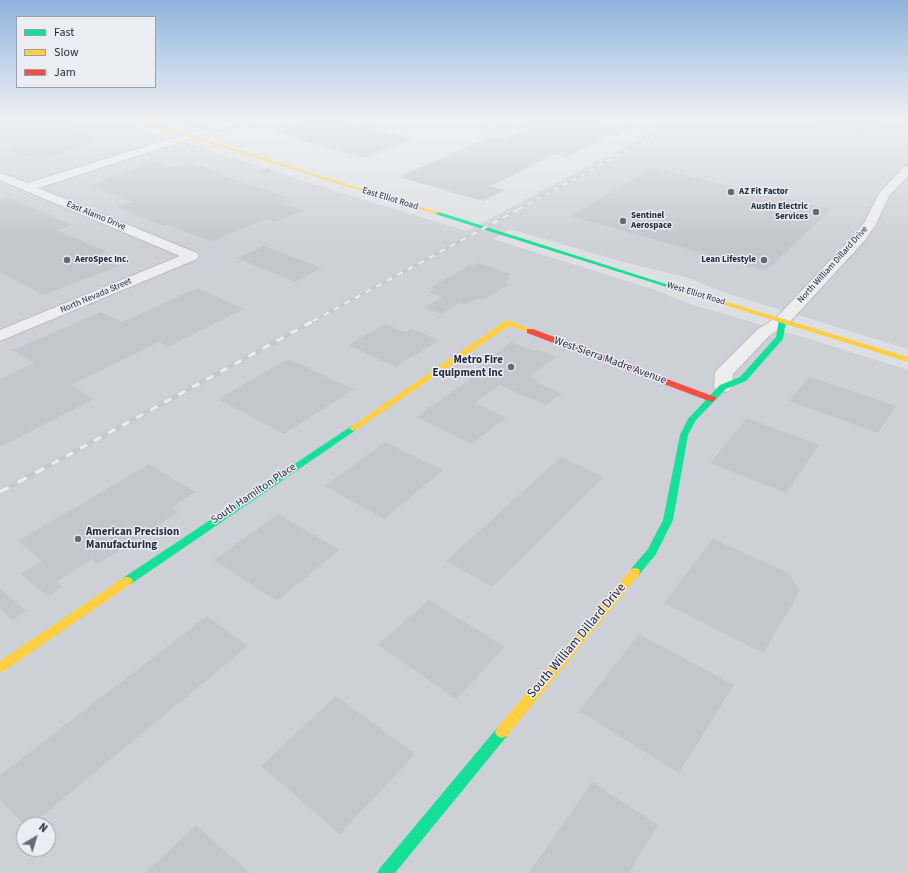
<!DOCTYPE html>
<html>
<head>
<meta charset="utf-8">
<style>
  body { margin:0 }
  #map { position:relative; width:908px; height:873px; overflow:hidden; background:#dedfe3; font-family:"Source Sans 3",sans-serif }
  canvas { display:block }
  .legend { position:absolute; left:16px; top:16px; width:140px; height:72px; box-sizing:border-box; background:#eaedf4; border:1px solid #9c9faa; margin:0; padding:5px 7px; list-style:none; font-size:12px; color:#262a3b }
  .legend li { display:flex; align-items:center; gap:8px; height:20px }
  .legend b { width:20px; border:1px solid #9c9faa }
  .north { position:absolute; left:16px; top:817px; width:40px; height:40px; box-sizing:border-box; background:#eaedf4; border:1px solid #9c9faa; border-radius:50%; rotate:38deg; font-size:11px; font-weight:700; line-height:16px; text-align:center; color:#262a3b }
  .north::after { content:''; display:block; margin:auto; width:14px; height:18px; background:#666976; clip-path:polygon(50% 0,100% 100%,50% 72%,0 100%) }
</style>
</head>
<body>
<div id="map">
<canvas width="908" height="873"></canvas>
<ul class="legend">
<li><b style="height:5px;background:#16e098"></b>Fast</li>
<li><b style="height:5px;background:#ffcf43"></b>Slow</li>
<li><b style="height:5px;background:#f24e42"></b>Jam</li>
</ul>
<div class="north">N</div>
</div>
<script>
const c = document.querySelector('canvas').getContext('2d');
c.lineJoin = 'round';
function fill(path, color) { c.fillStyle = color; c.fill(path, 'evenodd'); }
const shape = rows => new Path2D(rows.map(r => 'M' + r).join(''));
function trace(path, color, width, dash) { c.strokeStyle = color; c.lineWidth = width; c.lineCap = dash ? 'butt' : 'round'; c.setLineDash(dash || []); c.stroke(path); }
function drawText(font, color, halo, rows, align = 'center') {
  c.font = font + ' "Source Sans 3",sans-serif'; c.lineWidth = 3; c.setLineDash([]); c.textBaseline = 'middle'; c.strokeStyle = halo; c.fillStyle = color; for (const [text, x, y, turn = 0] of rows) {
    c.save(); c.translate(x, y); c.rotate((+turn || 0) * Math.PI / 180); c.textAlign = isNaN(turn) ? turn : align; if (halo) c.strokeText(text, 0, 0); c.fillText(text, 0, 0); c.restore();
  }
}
const built = shape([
  [0,120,117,120,310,183,467,231,675,120,908,120,908,349,729,294,685,277,620,261,510,229,493,239,652,289,690,304,813,340,908,370,908,873,0,873],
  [24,825,48,825,48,849,24,849],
  [155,120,219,120,195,128,184,129]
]);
const stream = shape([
  [187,123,189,124,181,128,179,127,187,123],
  [221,134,222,134,222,136,215,138,214,137,221,134],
  [189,144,190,144,190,146,186,147,185,146,189,144],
  [269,169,270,169,270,171,263,173,262,172,269,169]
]);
const building = shape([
  [0,120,48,120,95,136,92,137,97,138,91,142,94,143,87,145,88,145,54,155,30,157,10,150,11,149,9,148,12,147,0,143],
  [306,120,340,120,413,139,365,158,272,132],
  [527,120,589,120,628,126,617,136,609,135,567,157,554,154,491,186,505,190,483,201,398,177,486,139,507,138,526,129],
  [820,120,884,120,869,133,863,132,860,135,819,127],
  [154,162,172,168,191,163,221,173,217,174,288,197,284,199,288,200,282,203,304,210,275,222,267,219,211,241,168,225,164,226,117,207,133,202,90,185],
  [652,167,697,178,831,209,766,271,571,216],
  [7,197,72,225,57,230,107,252,96,256,119,266,43,295,0,272,0,199],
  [264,246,322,268,295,282,237,258],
  [479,263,511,274,507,277,511,278,505,282,509,284,483,300,479,298,464,305,459,303,441,314,424,308,442,297,429,292,434,289,430,288,470,265,474,266],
  [198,288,244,309,168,347,159,342,71,385,94,399,0,447,0,379,34,363,13,350,101,312,122,322],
  [385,324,405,332,411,329,439,340,396,367,348,345],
  [511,342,534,351,537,349,556,357,530,376,537,379,535,381,537,383,562,393,546,405,499,385,475,403,506,417,472,444,416,417,472,378,471,377,474,374,471,373],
  [288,359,354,389,284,434,218,399],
  [809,377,896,406,878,433,789,401],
  [747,418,819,445,786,493,710,463],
  [385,442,443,470,384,519,325,486],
  [561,457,604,477,492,587,446,561],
  [149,464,195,492,172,507,178,512,98,564,92,559,56,582,62,587,48,597,21,574,42,561,18,541],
  [278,514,339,550,277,601,214,560],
  [713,539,789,573,800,591,763,653,664,603],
  [0,588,26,611,12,620,0,609],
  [429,600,505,647,456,699,378,645],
  [207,616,248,646,31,825,24,825,0,799,0,775],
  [639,634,734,685,679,773,579,711],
  [336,696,415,754,340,834,261,766],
  [592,782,658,825,629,873,529,873],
  [196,825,250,873,145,873]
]);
const street = shape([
  [232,120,248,120,38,188,197,253,199,256,197,259,0,341,0,330,180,256,0,180,0,173,28,183,232,120],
  [496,120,508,120,494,130,488,130,486,128,488,126,496,120],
  [908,166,908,176,889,196,876,224,866,239,788,324,770,335,733,374,732,387,729,391,723,392,717,391,714,387,715,373,718,369,758,329,776,318,856,233,864,223,880,192,904,167,908,166]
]);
const fast = shape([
  [435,212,439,212,694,293,691,295,689,294,435,214,435,212],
  [779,319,785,319,786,321,783,339,746,381,726,389,696,420,688,435,673,520,656,554,639,575,635,576,631,575,630,572,631,569,648,549,663,520,680,435,688,419,720,385,740,377,776,337,779,319],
  [353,425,356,426,357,428,356,430,131,584,127,585,123,584,121,581,123,578,353,425],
  [502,726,507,728,509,732,507,736,395,873,377,873,380,868,497,728,502,726]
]);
const slow = shape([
  [134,120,142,120,440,213,435,214,134,120],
  [691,291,908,357,908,362,689,294,689,292,691,291],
  [505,321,511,321,534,331,530,333,509,326,356,430,353,431,349,428,505,321],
  [635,568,639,569,640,572,639,575,507,736,502,738,497,736,495,732,497,728,631,569,635,568],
  [127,577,131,578,133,581,131,584,4,671,0,672,0,661,123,578,127,577]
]);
const jam = shape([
  [527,329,533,329,715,397,716,399,712,402,709,401,527,333,527,329]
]);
const railFar3 = shape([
  [519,209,683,120]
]);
const railFar2 = shape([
  [313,321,521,208]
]);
const railFar1 = shape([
  [52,464,315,320]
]);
const rail = shape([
  [0,492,54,463]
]);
const markers = [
  [731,192,4,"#666976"],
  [816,212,4,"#666976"],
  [623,221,4,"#666976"],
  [67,260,4,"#666976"],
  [764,260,4,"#666976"],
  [511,367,4,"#666976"],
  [78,539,4,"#666976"]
];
const farPoinames = [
  ["AZ Fit Factor",739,192],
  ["Austin Electric",808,207,"right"],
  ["Services",808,217,"right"],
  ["Sentinel",631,216],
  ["Aerospace",631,226],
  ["AeroSpec Inc.",75,260],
  ["Lean Lifestyle",756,260,"right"]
];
const farStreetnames = [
  ["East Elliot Road",390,199,17],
  ["East Alamo Drive",96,216,22],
  ["North William Dillard Drive",833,265,-48],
  ["West Elliot Road",696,294,17],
  ["North Nevada Street",96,296,-23]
];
const poiNames = [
  ["Metro Fire",503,361],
  ["Equipment Inc",503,374],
  ["American Precision",86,533,"left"],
  ["Manufacturing",86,546,"left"]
];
const streetNames = [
  ["West Sierra Madre Avenue",610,361,20],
  ["South Hamilton Place",254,494,-34]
];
const nearStreetnames = [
  ["South William Dillard Drive",577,641,-50]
];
fill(built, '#ced0d8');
fill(stream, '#acb7cf');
fill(building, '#c5c6cb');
trace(street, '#bbbcc0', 2);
fill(street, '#ededf0');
fill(fast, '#16e098');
fill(slow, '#ffcf43');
fill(jam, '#f24e42');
trace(railFar3, '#c7c8cb', 2.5);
trace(railFar2, '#c7c8cb', 3);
trace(railFar1, '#c7c8cb', 4.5);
trace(rail, '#c7c8cb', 5);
trace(railFar3, '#eaedf4', 1.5, [5]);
trace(railFar2, '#eaedf4', 2, [6]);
trace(railFar1, '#eaedf4', 3, [8]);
trace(rail, '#eaedf4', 3.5, [10]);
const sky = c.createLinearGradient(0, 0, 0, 243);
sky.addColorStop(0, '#90b5de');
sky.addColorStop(0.49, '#f0f1f2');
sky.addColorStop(1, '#f0f1f200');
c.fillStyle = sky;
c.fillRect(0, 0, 908, 243);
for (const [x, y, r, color] of markers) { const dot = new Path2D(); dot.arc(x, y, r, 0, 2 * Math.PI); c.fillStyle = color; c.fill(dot); trace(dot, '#eaedf4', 1.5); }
drawText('bold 9px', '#262a3b', '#eaedf4', farPoinames, 'left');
drawText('9px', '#262a3b', '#eaedf4', farStreetnames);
drawText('bold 11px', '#262a3b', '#eaedf4', poiNames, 'right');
drawText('11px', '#262a3b', '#eaedf4', streetNames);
drawText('13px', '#262a3b', '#eaedf4', nearStreetnames);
</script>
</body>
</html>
